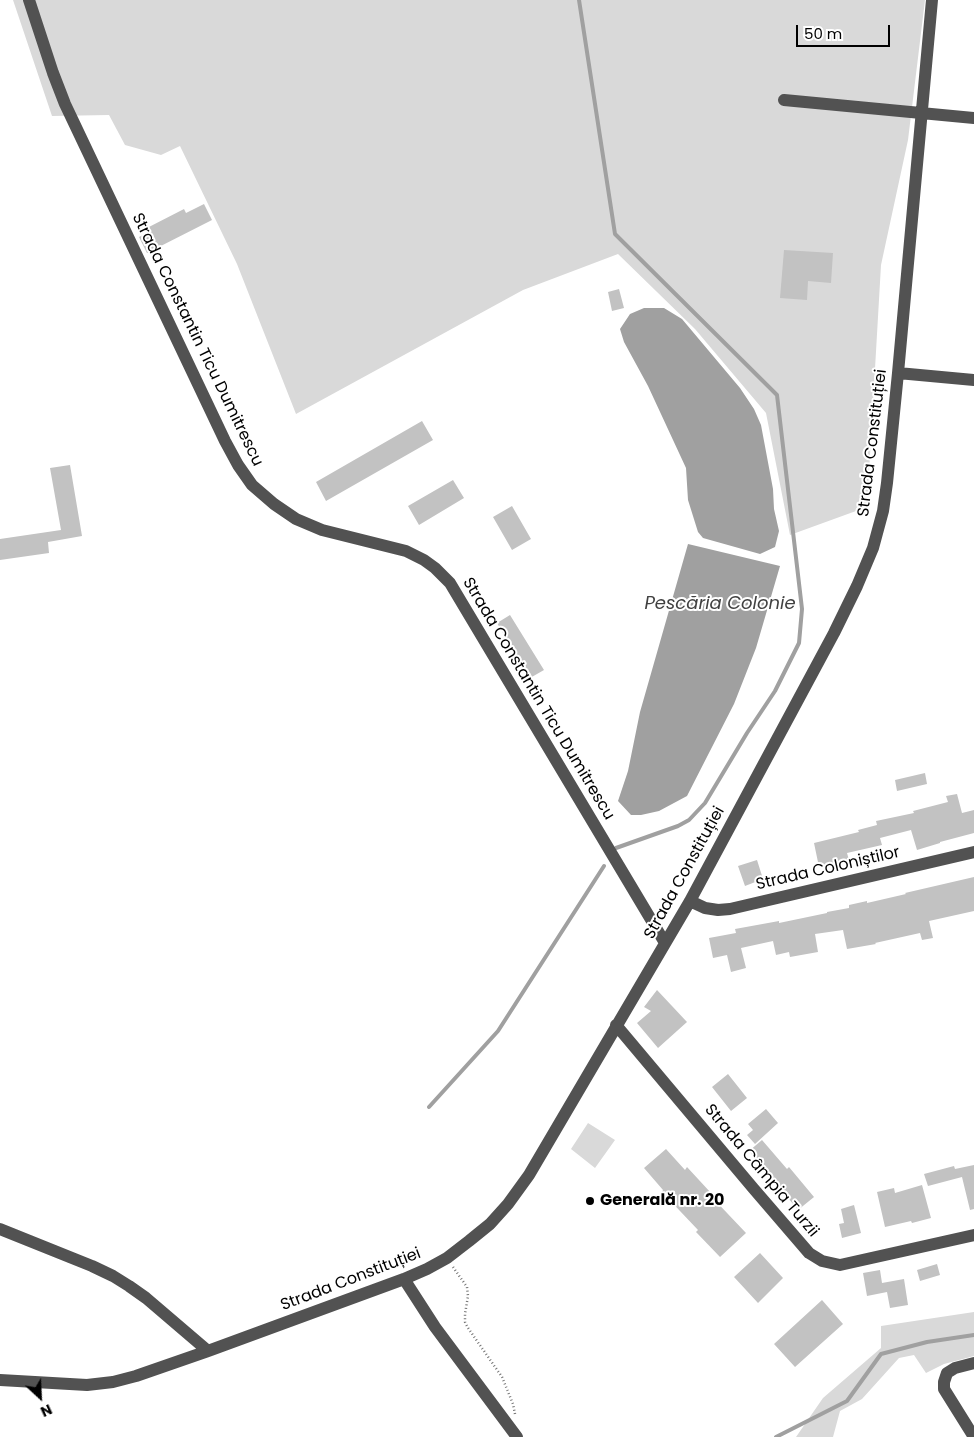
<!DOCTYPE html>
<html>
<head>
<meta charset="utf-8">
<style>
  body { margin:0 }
  #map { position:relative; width:974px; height:1437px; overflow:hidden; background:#fff; font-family:Poppins,sans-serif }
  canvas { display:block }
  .north { position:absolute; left:15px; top:1372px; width:50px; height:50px; -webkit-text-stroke:4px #fff; paint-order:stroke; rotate:155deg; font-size:14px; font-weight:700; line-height:20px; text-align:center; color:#000 }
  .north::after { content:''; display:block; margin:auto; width:18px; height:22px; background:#000; clip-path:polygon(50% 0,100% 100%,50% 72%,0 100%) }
  .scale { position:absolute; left:796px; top:25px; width:94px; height:22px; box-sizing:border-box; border:2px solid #000; border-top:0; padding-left:6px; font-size:15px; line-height:18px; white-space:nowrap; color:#000; -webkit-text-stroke:4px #fff; paint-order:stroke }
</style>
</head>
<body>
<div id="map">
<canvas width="974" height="1437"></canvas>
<div class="north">N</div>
<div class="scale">50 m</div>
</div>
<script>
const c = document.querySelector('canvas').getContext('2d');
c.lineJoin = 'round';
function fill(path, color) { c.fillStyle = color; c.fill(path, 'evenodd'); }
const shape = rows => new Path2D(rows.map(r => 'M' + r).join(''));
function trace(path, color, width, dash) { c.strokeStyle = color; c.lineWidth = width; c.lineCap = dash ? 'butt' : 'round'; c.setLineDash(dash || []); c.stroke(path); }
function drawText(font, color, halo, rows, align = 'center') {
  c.font = font + ' Poppins,sans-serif'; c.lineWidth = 4; c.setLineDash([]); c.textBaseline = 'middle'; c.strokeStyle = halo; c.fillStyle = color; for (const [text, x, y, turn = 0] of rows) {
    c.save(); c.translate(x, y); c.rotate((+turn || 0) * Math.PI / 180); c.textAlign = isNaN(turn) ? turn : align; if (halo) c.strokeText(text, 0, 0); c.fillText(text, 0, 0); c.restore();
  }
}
const green = shape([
  [13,0,925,0,908,140,881,265,867,507,790,535,766,413,695,329,618,254,523,290,296,414,237,264,180,146,161,155,125,145,109,115,52,116],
  [588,1123,615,1140,595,1168,571,1149],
  [974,1312,974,1356,944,1364,926,1373,914,1355,899,1358,862,1399,840,1411,833,1437,796,1437,823,1398,881,1348,881,1326]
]);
const water = shape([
  [644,308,664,308,682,319,740,388,754,409,761,425,773,489,774,509,779,531,775,547,760,554,703,538,698,532,688,500,686,468,648,386,624,342,620,329,630,314],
  [688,544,780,566,756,648,734,704,687,796,659,811,641,815,631,815,618,801,628,771,640,712]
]);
const stream = shape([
  [579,0,615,234,777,395,802,609,799,643,775,691,747,733,705,803,689,820,678,826,616,848],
  [429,1107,498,1031,604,866],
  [776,1437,847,1401,881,1354,927,1342,974,1335]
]);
const building = shape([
  [204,204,212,220,147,253,139,237,147,233,145,229,184,209,186,213],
  [784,250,833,253,831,283,808,281,807,300,780,298],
  [619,289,624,308,612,311,608,292],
  [422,421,433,440,326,501,316,482],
  [70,465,82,536,48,542,49,553,0,560,0,539,61,530,50,468],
  [453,480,464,498,419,525,408,506],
  [512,506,531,539,512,550,493,517],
  [510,615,544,670,530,678,497,623],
  [925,773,927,784,897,791,895,780],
  [957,794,962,813,974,810,974,833,940,842,940,843,917,850,911,830,880,838,882,845,847,853,849,860,819,867,814,843,859,832,858,830,877,825,876,821,914,813,913,811,948,802,946,796],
  [757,860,763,879,745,886,738,866],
  [974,877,974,911,929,921,933,938,922,940,920,933,875,943,876,944,847,949,843,930,815,934,818,952,790,957,789,952,776,955,773,941,741,948,746,968,731,972,727,955,713,958,709,938,736,933,735,929,779,921,779,923,827,913,827,912,849,908,849,905,867,901,867,903,906,894,905,893],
  [657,990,687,1022,658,1048,637,1023,651,1011,644,1007],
  [728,1074,747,1098,731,1111,712,1087],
  [766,1109,778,1123,755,1144,747,1135,753,1130,748,1124],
  [762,1140,787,1169,789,1167,814,1197,798,1210,749,1151],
  [666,1149,685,1170,687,1167,711,1193,709,1194,746,1233,720,1257,696,1232,698,1230,662,1192,663,1190,644,1168],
  [974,1165,974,1209,970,1210,962,1177,928,1186,924,1174,954,1166,955,1169],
  [922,1185,931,1218,912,1223,911,1221,885,1227,877,1192,894,1188,895,1193],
  [854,1205,861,1233,842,1238,839,1224,844,1223,841,1209],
  [760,1253,783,1278,758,1303,734,1277],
  [937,1264,940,1275,920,1281,917,1270],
  [880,1270,882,1283,904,1279,908,1305,890,1308,887,1292,867,1296,863,1273],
  [822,1300,843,1324,795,1367,774,1344]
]);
const path = shape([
  [453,1267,467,1287,468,1296,465,1314,465,1322,468,1328,502,1377,513,1404,515,1414]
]);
const minor = shape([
  [29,0,53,73,65,104,225,441,238,465,252,485,274,504,296,519,322,530,406,551,424,560,435,568,450,583,665,943],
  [784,100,974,118],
  [898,373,974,380],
  [690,901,705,908,718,910,730,909,974,852],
  [616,1025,753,1188,809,1253,822,1261,840,1265,974,1235],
  [0,1229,92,1266,113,1276,129,1286,146,1298,208,1351],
  [404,1279,435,1327,517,1437],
  [0,1380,87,1385,113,1382,136,1376,208,1351,404,1279,427,1269,447,1258,469,1241,490,1224,508,1204,529,1175,690,901,834,633,857,586,873,548,883,511,887,483,898,373,932,0],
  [974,1437,944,1389,944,1382,947,1373,955,1368,974,1363]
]);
const markers = [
  [590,1201,5,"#000"]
];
const streetNames = [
  ["Strada Constantin Ticu Dumitrescu",197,340,64],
  ["Strada Constituției",873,443,-83],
  ["Strada Constantin Ticu Dumitrescu",538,699,59],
  ["Strada Coloniștilor",828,869,-13],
  ["Strada Constituției",685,873,-61],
  ["Strada Câmpia Turzii",761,1171,50],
  ["Strada Constituției",351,1280,-21]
];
const poiNames = [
  ["Generală nr. 20",600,1201]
];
const waterNames = [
  ["Pescăria Colonie",720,604]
];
fill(green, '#d9d9d9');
fill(water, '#a0a0a0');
trace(stream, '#a0a0a0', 4);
fill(building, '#c2c2c2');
trace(path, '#747474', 2.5, [1, 2.5]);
trace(minor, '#525252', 12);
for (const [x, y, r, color] of markers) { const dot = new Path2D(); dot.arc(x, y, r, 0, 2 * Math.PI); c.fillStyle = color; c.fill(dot); trace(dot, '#fff', 2); }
drawText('16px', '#000', '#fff', streetNames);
drawText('bold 16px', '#000', '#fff', poiNames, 'left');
drawText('italic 18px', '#414141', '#fff', waterNames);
</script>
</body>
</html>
